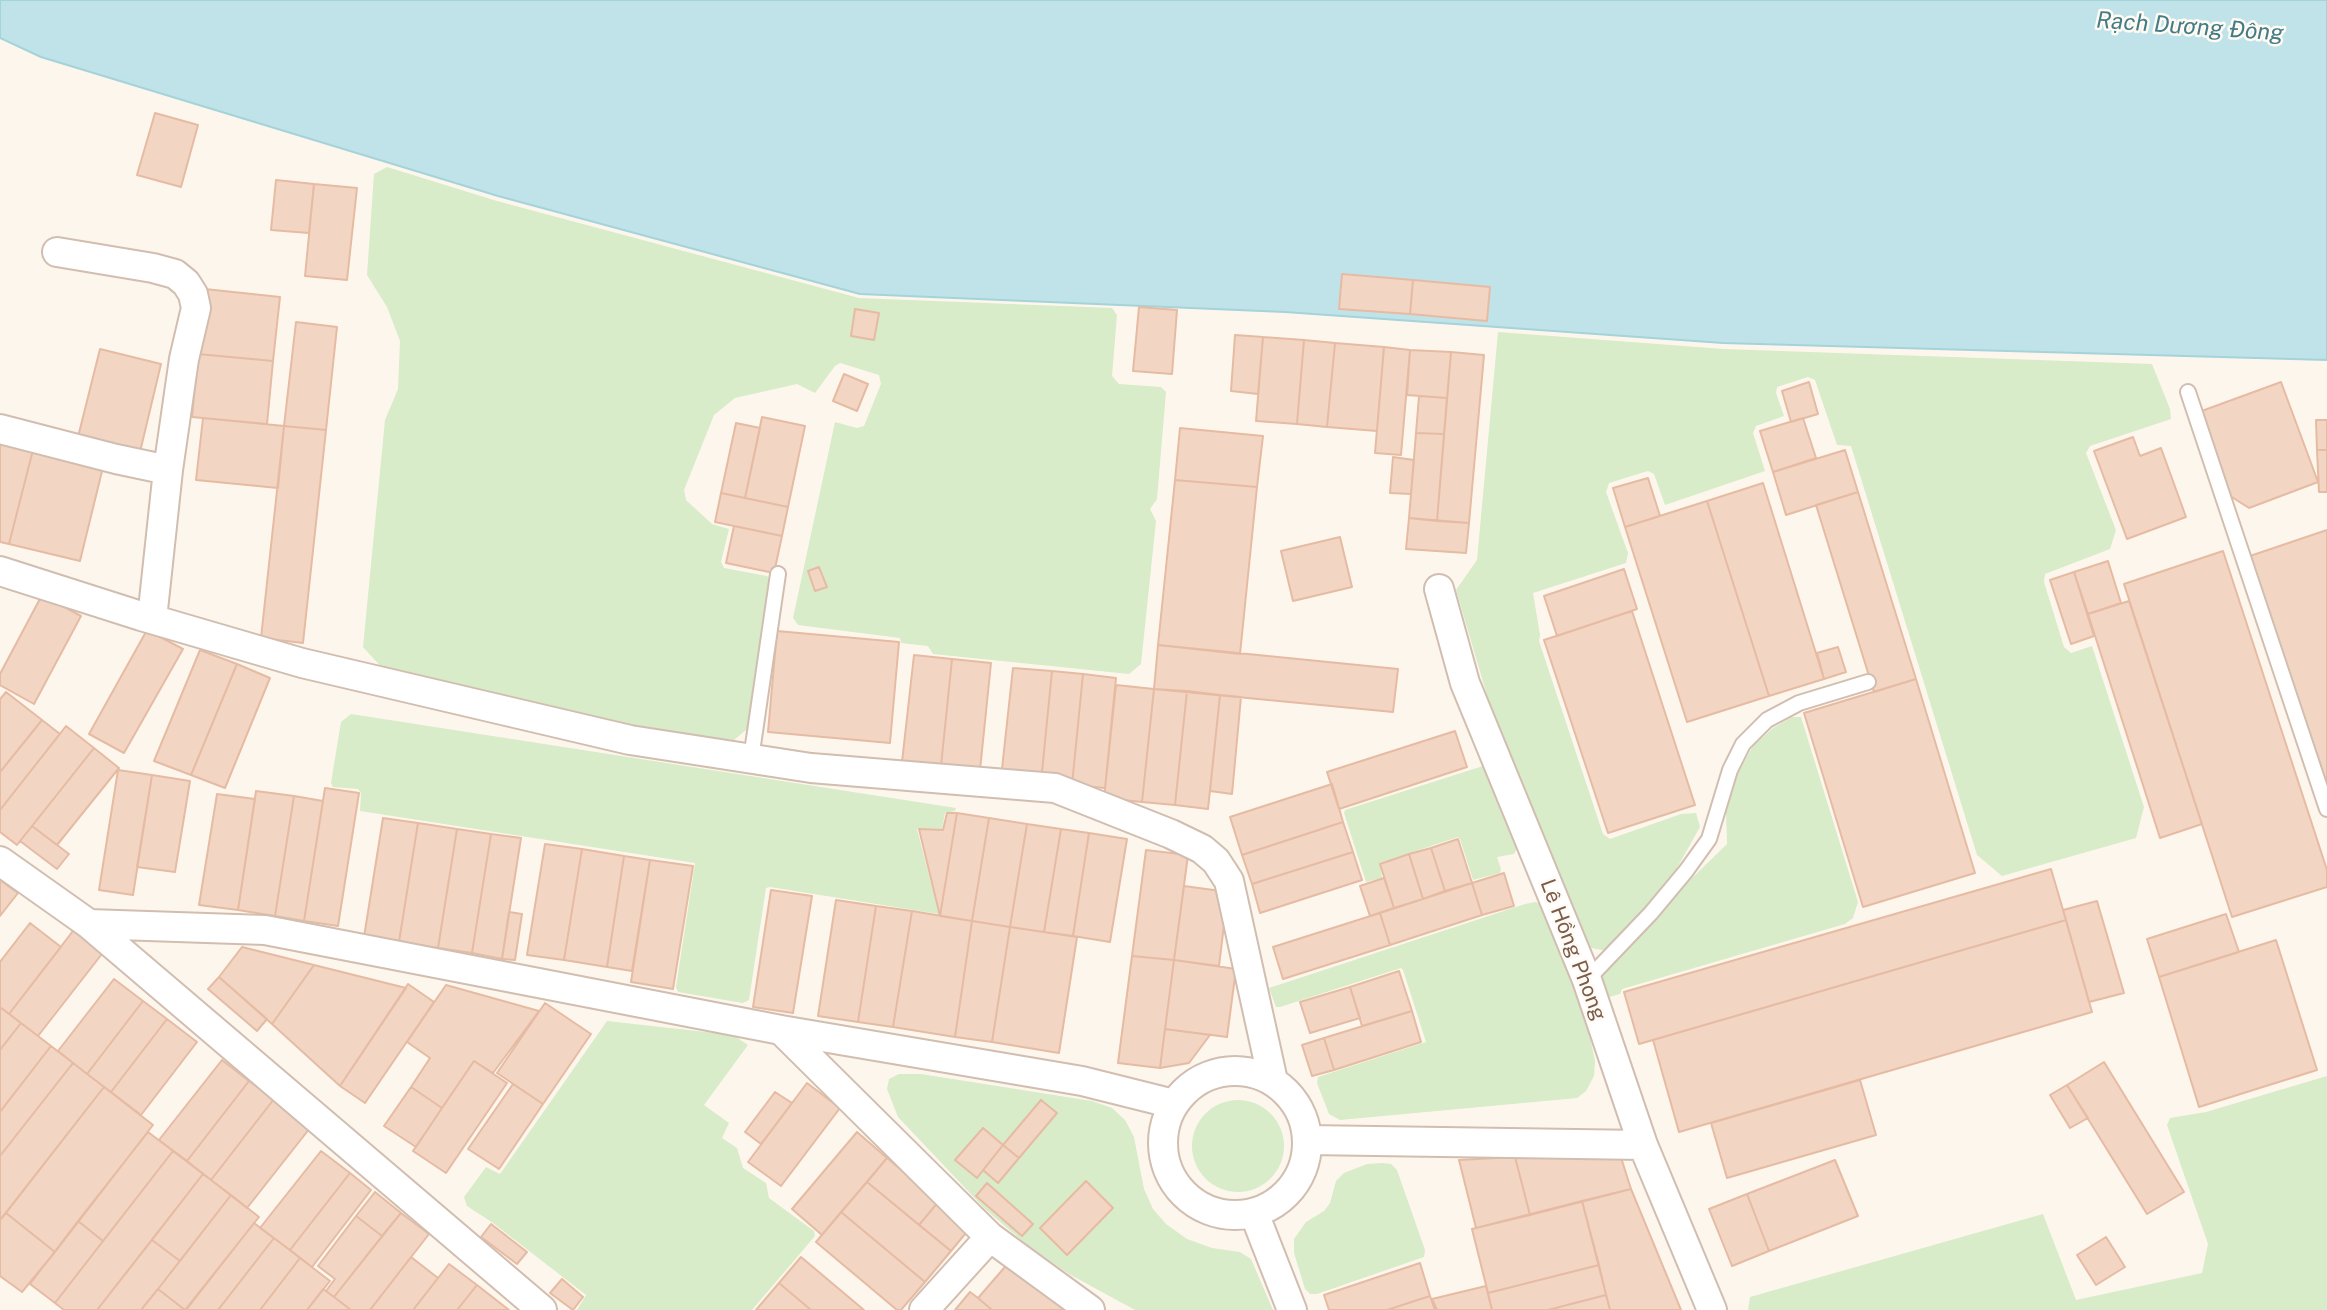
<!DOCTYPE html>
<html>
<head>
<meta charset="utf-8">
<style>
  body { margin:0 }
  canvas { display:block; background:#fdf6ec }
</style>
</head>
<body>
<canvas width="2327" height="1310"></canvas>
<script>
const c = document.querySelector('canvas').getContext('2d');
c.lineJoin = 'round';
function fill(path, color) { c.fillStyle = color; c.fill(path, 'evenodd'); }
const shape = rows => new Path2D(rows.map(r => 'M' + r).join(''));
function trace(path, color, width, dash) { c.strokeStyle = color; c.lineWidth = width; c.lineCap = dash ? 'butt' : 'round'; c.setLineDash(dash || []); c.stroke(path); }
function drawText(font, color, halo, rows, align = 'center') {
  c.font = font + ' "Public Sans",sans-serif'; c.lineWidth = 5; c.setLineDash([]); c.textBaseline = 'middle'; c.strokeStyle = halo; c.fillStyle = color; for (const [text, x, y, turn = 0] of rows) {
    c.save(); c.translate(x, y); c.rotate((+turn || 0) * Math.PI / 180); c.textAlign = isNaN(turn) ? turn : align; if (halo) c.strokeText(text, 0, 0); c.fillText(text, 0, 0); c.restore();
  }
}
const green = shape([
  [387,167,497,201,859,298,1112,308,1117,315,1112,376,1119,384,1161,387,1166,392,1157,499,1150,509,1156,521,1141,664,1129,674,933,654,928,646,901,643,900,638,798,625,793,618,835,422,857,428,864,426,881,384,879,375,840,363,835,366,815,393,797,384,735,398,714,415,684,490,686,500,712,524,729,529,721,562,724,568,767,576,772,580,752,725,734,740,618,725,384,670,363,647,385,420,398,389,400,341,387,307,367,275,374,174],
  [1498,332,1724,349,2152,364,2170,409,2171,419,2090,446,2086,453,2116,530,2110,549,2045,574,2044,582,2064,647,2071,653,2092,646,2144,807,2136,838,2002,876,1977,855,1851,446,1837,445,1815,380,1808,377,1777,387,1776,393,1784,416,1756,426,1753,433,1765,471,1665,505,1654,474,1648,471,1609,483,1606,492,1628,553,1626,563,1533,593,1540,635,1539,641,1603,834,1610,839,1681,814,1696,813,1700,827,1673,875,1606,951,1587,947,1489,702,1456,590,1477,560],
  [351,714,956,808,955,811,945,813,942,829,917,829,939,914,770,887,766,888,749,1000,743,1003,678,992,676,987,695,863,360,811,361,793,358,789,333,787,331,783,341,722],
  [1792,717,1801,717,1858,902,1853,918,1845,924,1622,989,1620,994,1602,999,1592,980,1655,914,1727,844,1726,811,1736,777,1753,746,1773,728],
  [1483,766,1488,769,1517,848,1514,854,1497,857,1501,869,1500,873,1473,880,1460,839,1458,837,1380,863,1382,878,1366,882,1344,813,1345,810],
  [1535,902,1544,904,1582,999,1595,1061,1594,1076,1586,1091,1577,1098,1340,1120,1329,1114,1317,1083,1318,1077,1426,1042,1403,970,1401,968,1280,1007,1276,1007,1269,988,1525,904],
  [607,1021,733,1035,748,1045,704,1105,729,1123,722,1138,737,1148,743,1168,766,1183,769,1198,814,1231,815,1236,752,1310,577,1310,586,1295,493,1223,467,1206,464,1197,486,1167,500,1174],
  [899,1074,921,1074,1092,1101,1112,1108,1125,1120,1134,1137,1144,1189,1153,1209,1166,1224,1187,1239,1212,1248,1240,1252,1251,1259,1273,1310,1135,1310,1069,1274,1026,1244,985,1209,898,1117,887,1089,889,1079],
  [2327,1076,2327,1310,1748,1310,1750,1297,2043,1214,2076,1300,2202,1273,2208,1244,2167,1125,2170,1118,2206,1112],
  '1192 1146a46 46 0 1 1 92 0a46 46 0 1 1-92 0Z',
  [1382,1163,1391,1164,1397,1170,1425,1250,1424,1257,1317,1294,1310,1294,1305,1289,1294,1253,1294,1239,1306,1222,1324,1211,1330,1203,1336,1181,1344,1173,1367,1164]
]);
const water = shape([
  [0,0,2327,0,2327,360,1723,343,1285,312,860,294,498,196,41,57,0,38,0,0]
]);
const building = shape([
  [155,113,198,125,181,187,137,175,155,113],
  [276,180,314,184,309,233,271,230,276,180],
  [314,184,357,188,347,280,305,276,314,184],
  [1342,274,1413,280,1410,314,1339,309,1342,274],
  [1413,280,1490,287,1487,321,1410,314,1413,280],
  [205,289,280,297,273,361,198,354,205,289],
  [1139,307,1177,310,1172,374,1133,371,1139,307],
  [855,309,879,313,874,340,851,336,855,309],
  [296,322,337,327,326,430,284,426,296,322],
  [1235,335,1263,337,1258,394,1231,391,1235,335],
  [1263,337,1304,340,1297,424,1256,421,1263,337],
  [1304,340,1335,343,1327,427,1297,424,1304,340],
  [1335,343,1384,347,1377,431,1327,427,1335,343],
  [1384,347,1410,350,1401,455,1375,453,1384,347],
  [100,349,161,364,140,452,78,437,100,349],
  [1410,350,1451,352,1447,398,1407,395,1410,350],
  [1451,352,1484,355,1469,523,1437,521,1451,352],
  [198,354,273,361,267,424,192,417,198,354],
  [844,374,868,384,857,411,833,401,844,374],
  [1809,382,1818,414,1791,422,1782,391,1809,382],
  [2281,382,2318,482,2249,508,2227,494,2199,412,2281,382],
  [1419,396,1447,398,1444,434,1416,433,1419,396],
  [762,417,805,426,788,507,745,498,762,417],
  [203,418,284,426,278,488,196,480,203,418],
  [1803,418,1816,458,1773,472,1760,431,1803,418],
  [2316,420,2327,420,2327,450,2317,450,2316,420],
  [736,423,760,428,745,498,721,493,736,423],
  [284,426,326,430,303,643,261,638,284,426],
  [1180,428,1263,436,1257,487,1175,480,1180,428],
  [1416,433,1444,434,1437,521,1409,518,1416,433],
  [2133,437,2140,456,2161,448,2186,517,2127,539,2094,451,2133,437],
  [0,438,34,446,9,544,0,542,0,438],
  [34,446,104,463,80,561,9,544,34,446],
  [1845,450,1858,492,1786,515,1773,472,1845,450],
  [2317,450,2327,450,2327,492,2319,492,2317,450],
  [1393,457,1414,460,1411,494,1390,493,1393,457],
  [1648,478,1660,516,1625,527,1613,488,1648,478],
  [1175,480,1257,487,1240,654,1158,645,1175,480],
  [1763,483,1824,679,1769,696,1707,501,1763,483],
  [1858,492,1916,679,1874,692,1816,505,1858,492],
  [721,493,788,507,782,536,715,522,721,493],
  [1707,501,1769,696,1687,722,1625,527,1707,501],
  [1409,518,1469,523,1466,553,1406,549,1409,518],
  [734,526,782,536,774,573,726,563,734,526],
  [2327,530,2327,791,2250,556,2327,530],
  [1340,537,1352,587,1293,601,1281,551,1340,537],
  [2223,551,2327,870,2327,887,2232,917,2124,584,2223,551],
  [2108,561,2121,603,2088,614,2074,572,2108,561],
  [819,567,827,587,815,591,808,571,819,567],
  [1624,569,1637,609,1557,636,1544,596,1624,569],
  [2074,572,2094,636,2071,644,2050,580,2074,572],
  [42,595,81,616,34,704,0,685,0,674,42,595],
  [2129,601,2202,824,2160,838,2088,614,2129,601],
  [1632,611,1695,805,1608,833,1544,640,1632,611],
  [147,630,183,649,124,753,89,734,147,630],
  [777,631,899,642,890,743,768,732,777,631],
  [1158,645,1398,669,1393,712,1154,689,1158,645],
  [1838,647,1846,672,1824,679,1817,653,1838,647],
  [200,650,237,664,191,775,154,761,200,650],
  [914,655,952,659,941,766,902,762,914,655],
  [952,659,991,663,980,770,941,766,952,659],
  [237,664,270,678,225,788,191,775,237,664],
  [1013,668,1052,671,1041,782,1001,778,1013,668],
  [1052,671,1083,674,1072,785,1041,782,1052,671],
  [1083,674,1116,678,1105,788,1072,785,1083,674],
  [1916,679,1975,873,1863,907,1804,713,1916,679],
  [1116,685,1154,689,1142,802,1104,798,1116,685],
  [1154,689,1187,691,1175,805,1142,802,1154,689],
  [1187,691,1220,695,1208,809,1175,805,1187,691],
  [6,692,42,720,0,772,0,699,6,692],
  [1220,695,1241,697,1232,794,1210,791,1220,695],
  [42,720,60,734,0,810,0,772,42,720],
  [66,726,94,748,17,845,0,832,0,810,66,726],
  [1455,731,1467,767,1339,809,1327,772,1455,731],
  [94,748,119,768,57,845,32,826,94,748],
  [118,770,152,775,133,895,99,890,118,770],
  [152,775,190,781,175,872,137,867,152,775],
  [1332,784,1343,822,1242,855,1230,817,1332,784],
  [325,788,359,793,338,926,304,921,325,788],
  [256,791,294,796,275,916,238,910,256,791],
  [217,794,255,799,238,910,199,905,217,794],
  [294,796,323,801,304,921,275,916,294,796],
  [947,813,957,813,940,916,919,829,943,830,947,813],
  [957,813,989,818,972,921,940,916,957,813],
  [383,818,418,823,399,942,364,937,383,818],
  [989,818,1027,824,1010,927,972,921,989,818],
  [1343,822,1353,852,1252,884,1242,855,1343,822],
  [418,823,457,829,438,948,399,942,418,823],
  [1027,824,1061,829,1044,932,1010,927,1027,824],
  [32,826,69,854,57,869,20,841,32,826],
  [457,829,491,834,472,953,438,948,457,829],
  [1061,829,1089,833,1073,936,1044,932,1061,829],
  [1089,833,1127,839,1110,942,1073,936,1089,833],
  [491,834,521,838,502,959,472,953,491,834],
  [1458,839,1472,883,1445,891,1431,848,1458,839],
  [545,844,582,849,564,960,527,955,545,844],
  [1431,848,1445,891,1423,899,1409,854,1431,848],
  [582,849,624,856,607,967,564,960,582,849],
  [1146,850,1188,855,1174,960,1132,956,1146,850],
  [1353,852,1362,880,1260,913,1252,884,1353,852],
  [1409,854,1423,899,1394,908,1380,864,1409,854],
  [624,856,650,860,632,971,607,967,624,856],
  [650,860,693,866,673,989,631,982,650,860],
  [2051,869,2066,920,1639,1044,1624,992,2051,869],
  [1504,873,1514,906,1482,915,1472,883,1504,873],
  [1384,878,1394,908,1370,916,1360,886,1384,878],
  [0,880,18,893,0,916,0,880],
  [1472,883,1482,915,1390,945,1380,913,1472,883],
  [1184,886,1228,892,1219,966,1174,960,1184,886],
  [771,890,812,896,793,1013,753,1007,771,890],
  [836,900,876,906,858,1022,818,1016,836,900],
  [2097,901,2124,993,2089,1002,2063,910,2097,901],
  [876,906,912,911,893,1027,858,1022,876,906],
  [912,911,972,921,955,1037,893,1027,912,911],
  [509,912,522,914,515,960,502,959,509,912],
  [1380,913,1390,945,1283,979,1273,947,1380,913],
  [2226,914,2239,952,2159,977,2147,939,2226,914],
  [2066,920,2092,1012,1679,1132,1653,1040,2066,920],
  [972,921,1010,927,992,1042,955,1037,972,921],
  [30,923,61,947,9,1014,0,1007,0,962,30,923],
  [76,927,105,950,38,1036,9,1014,76,927],
  [1010,927,1077,937,1059,1053,992,1042,1010,927],
  [2276,940,2317,1070,2199,1107,2159,977,2276,940],
  [242,947,314,965,272,1024,219,977,242,947],
  [1132,956,1174,960,1160,1068,1118,1063,1132,956],
  [1174,960,1236,969,1227,1037,1165,1029,1174,960],
  [314,965,406,988,340,1086,272,1024,314,965],
  [1399,971,1412,1011,1362,1026,1350,987,1399,971],
  [219,977,267,1019,257,1031,208,989,219,977],
  [114,979,143,1001,87,1074,58,1051,114,979],
  [408,984,434,1002,365,1103,340,1086,408,984],
  [446,985,539,1011,493,1073,474,1061,442,1108,411,1087,430,1058,407,1042,446,985],
  [1350,987,1360,1018,1310,1033,1300,1002,1350,987],
  [143,1001,167,1019,111,1092,87,1074,143,1001],
  [545,1003,591,1034,543,1104,497,1073,545,1003],
  [0,1007,21,1023,0,1050,0,1007],
  [1412,1011,1421,1042,1334,1070,1324,1038,1412,1011],
  [167,1019,197,1042,141,1115,111,1092,167,1019],
  [21,1023,51,1046,0,1112,0,1050,21,1023],
  [1165,1029,1210,1035,1189,1063,1160,1068,1165,1029],
  [1324,1038,1334,1070,1312,1076,1302,1045,1324,1038],
  [51,1046,73,1063,0,1156,0,1112,51,1046],
  [222,1060,249,1081,187,1161,159,1140,222,1060],
  [474,1061,507,1083,446,1173,413,1151,474,1061],
  [2104,1062,2184,1192,2147,1214,2067,1085,2104,1062],
  [73,1063,104,1087,0,1220,0,1156,73,1063],
  [1860,1080,1876,1135,1727,1178,1711,1123,1860,1080],
  [249,1081,274,1099,211,1180,187,1161,249,1081],
  [807,1083,840,1108,781,1186,748,1162,807,1083],
  [513,1084,543,1104,499,1169,468,1149,513,1084],
  [2067,1085,2088,1118,2070,1128,2050,1095,2067,1085],
  [104,1087,153,1125,55,1252,6,1213,104,1087],
  [411,1087,442,1108,416,1147,384,1126,411,1087],
  [775,1092,792,1103,761,1144,745,1132,775,1092],
  [274,1099,310,1128,247,1208,211,1180,274,1099],
  [1041,1100,1057,1113,1019,1158,1003,1145,1041,1100],
  [983,1128,1003,1145,977,1178,955,1160,983,1128],
  [148,1132,173,1151,103,1241,78,1221,148,1132],
  [857,1132,887,1158,822,1235,792,1209,857,1132],
  [1003,1145,1019,1158,998,1183,983,1170,1003,1145],
  [1618,1148,1631,1189,1530,1215,1515,1157,1618,1148],
  [173,1151,203,1174,97,1310,64,1310,55,1303,173,1151],
  [321,1151,350,1173,290,1250,260,1228,321,1151],
  [1515,1157,1530,1215,1476,1228,1459,1160,1515,1157],
  [887,1158,939,1201,919,1225,867,1182,887,1158],
  [1835,1160,1858,1216,1769,1251,1747,1194,1835,1160],
  [350,1173,371,1190,312,1267,290,1250,350,1173],
  [203,1174,231,1195,180,1261,152,1240,203,1174],
  [1086,1181,1113,1208,1067,1255,1040,1228,1086,1181],
  [867,1182,951,1251,925,1282,841,1212,867,1182],
  [987,1183,1033,1224,1022,1236,976,1196,987,1183],
  [1631,1189,1681,1310,1610,1310,1582,1201,1631,1189],
  [375,1192,401,1213,382,1236,356,1216,375,1192],
  [1747,1194,1769,1251,1732,1266,1709,1209,1747,1194],
  [231,1195,259,1217,185,1310,158,1289,231,1195],
  [939,1201,970,1228,951,1251,919,1225,939,1201],
  [1582,1201,1599,1265,1488,1293,1472,1229,1582,1201],
  [841,1212,925,1282,901,1310,897,1310,816,1242,841,1212],
  [6,1213,55,1252,22,1292,0,1276,0,1220,6,1213],
  [401,1213,429,1234,370,1310,351,1310,334,1297,401,1213],
  [356,1216,382,1236,334,1297,326,1291,335,1279,318,1266,356,1216],
  [78,1221,103,1241,55,1303,30,1284,78,1221],
  [254,1223,274,1238,218,1310,186,1310,254,1223],
  [491,1224,527,1252,517,1264,481,1237,491,1224],
  [2106,1237,2125,1267,2096,1285,2077,1255,2106,1237],
  [274,1238,300,1258,260,1310,218,1310,274,1238],
  [152,1240,180,1261,158,1289,141,1310,97,1310,152,1240],
  [411,1257,438,1278,413,1310,370,1310,411,1257],
  [801,1257,864,1310,811,1310,779,1283,801,1257],
  [300,1258,330,1281,307,1310,260,1310,300,1258],
  [1011,1260,1071,1310,992,1310,978,1298,1011,1260],
  [1420,1263,1430,1296,1387,1310,1329,1310,1324,1295,1420,1263],
  [449,1264,477,1285,457,1310,413,1310,449,1264],
  [1599,1265,1606,1295,1548,1310,1492,1310,1488,1293,1599,1265],
  [562,1279,583,1297,573,1310,550,1293,562,1279],
  [779,1283,811,1310,756,1310,779,1283],
  [477,1285,509,1310,457,1310,477,1285],
  [1486,1286,1492,1310,1437,1310,1432,1299,1486,1286],
  [158,1289,185,1310,141,1310,158,1289],
  [323,1289,334,1297,351,1310,307,1310,323,1289],
  [970,1292,978,1298,992,1310,955,1310,970,1292],
  [1606,1295,1610,1310,1548,1310,1606,1295],
  [1430,1296,1435,1310,1387,1310,1430,1296]
]);
const lane = shape([
  [2188,392,2327,809],
  [751,759,778,574],
  [1587,980,1651,913,1686,871,1709,839,1730,770,1743,744,1767,720,1799,703,1868,682]
]);
const street = shape([
  [57,252,153,268,175,274,186,283,193,294,196,308,184,359,168,470,152,619],
  [0,429,116,459,168,470],
  [0,571,141,616,302,663,630,740,811,768,1055,788,1171,834,1202,849,1216,861,1229,881,1273,1081],
  [1439,589,1465,683,1587,980,1643,1145,1712,1310],
  [0,861,89,924,542,1310],
  [89,924,265,930,781,1030,1082,1081,1174,1104],
  [781,1030,990,1237,1090,1310],
  '1163 1143a72 72 0 1 1 144 0a72 72 0 1 1-144 0Z',
  [1308,1140,1643,1145],
  [1254,1213,1292,1310],
  [924,1310,990,1237]
]);
const streetNames = [
  ["Lê Hồng Phong",1573,950,69]
];
const waterNames = [
  ["Rạch Dương Đông",2190,27,4]
];
fill(green, '#d8ecc9');
fill(water, '#bfe3e8');
trace(water, '#a5d3da', 2);
fill(building, '#f3d5c3');
trace(building, '#e6bba3', 2);
trace(lane, '#d1beb0', 18);
trace(street, '#d1beb0', 32);
trace(lane, '#fff', 14);
trace(street, '#fff', 28);
drawText('21px', '#7a5c4d', '#fffaf3', streetNames);
drawText('italic 23px', '#437c86', '#fffaf3', waterNames);
</script>
</body>
</html>
